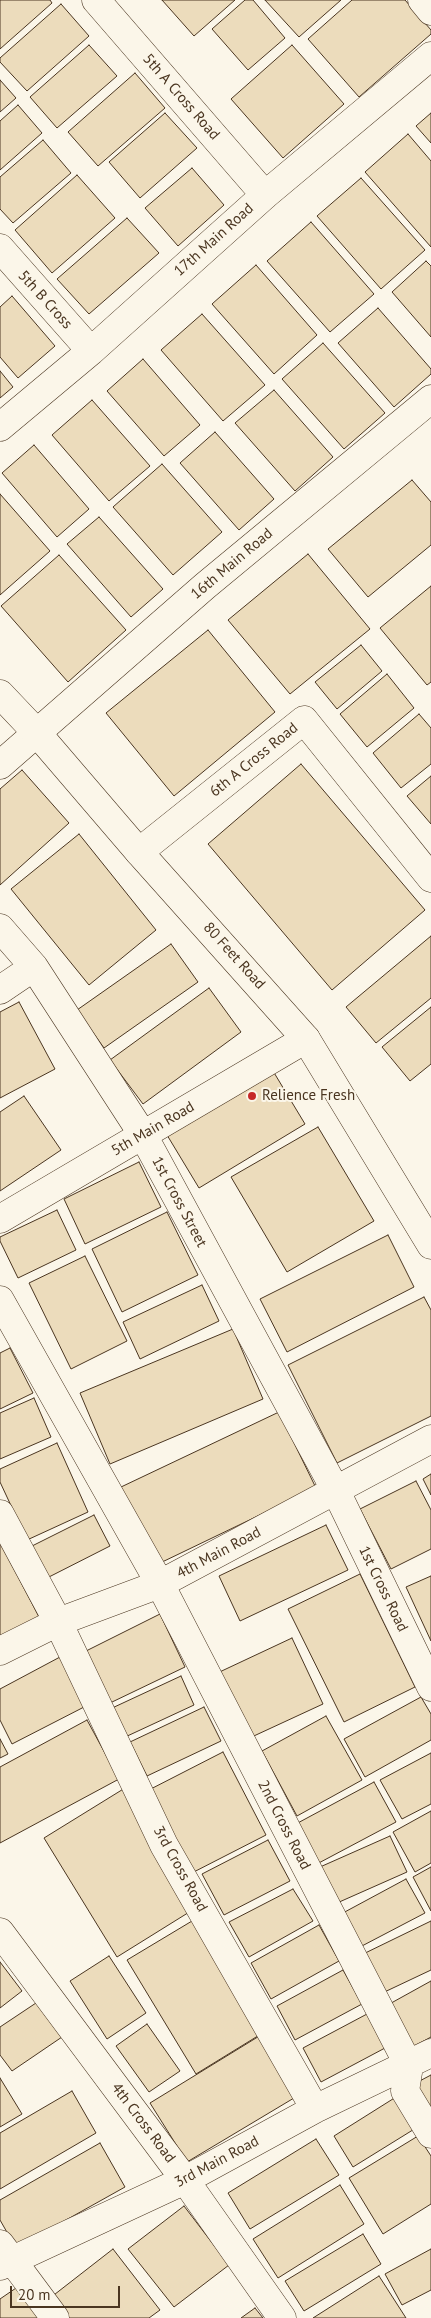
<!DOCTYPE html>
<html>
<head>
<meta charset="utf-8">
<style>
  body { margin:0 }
  #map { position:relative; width:431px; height:2318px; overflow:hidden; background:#fbf6e9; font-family:"PT Sans",sans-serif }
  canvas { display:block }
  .scale { position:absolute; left:10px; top:2286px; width:110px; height:22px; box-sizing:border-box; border:2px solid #4a3520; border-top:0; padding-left:6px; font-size:15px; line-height:18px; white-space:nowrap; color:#4a3520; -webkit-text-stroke:4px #fbf6e9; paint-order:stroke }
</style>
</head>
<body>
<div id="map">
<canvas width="431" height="2318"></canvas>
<div class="scale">20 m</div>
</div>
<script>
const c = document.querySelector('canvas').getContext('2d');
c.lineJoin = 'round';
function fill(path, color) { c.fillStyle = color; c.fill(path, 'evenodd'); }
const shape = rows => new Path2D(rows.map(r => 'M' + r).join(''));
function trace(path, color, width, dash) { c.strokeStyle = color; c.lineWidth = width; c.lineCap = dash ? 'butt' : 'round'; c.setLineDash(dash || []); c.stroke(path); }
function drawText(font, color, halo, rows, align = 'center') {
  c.font = font + ' "PT Sans",sans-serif'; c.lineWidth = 4; c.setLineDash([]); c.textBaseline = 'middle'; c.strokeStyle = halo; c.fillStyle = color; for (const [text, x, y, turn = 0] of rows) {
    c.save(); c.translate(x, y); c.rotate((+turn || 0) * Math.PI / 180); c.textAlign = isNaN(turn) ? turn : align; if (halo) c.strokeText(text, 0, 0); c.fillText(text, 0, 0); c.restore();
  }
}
const building = shape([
  [0,0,50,0,52,3,0,49,0,0],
  [162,0,235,0,194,36,162,0],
  [245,0,253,0,285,38,248,70,212,29,245,0],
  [265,0,341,0,299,37,265,0],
  [352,0,405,0,431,30,431,34,359,97,308,39,352,0],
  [61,4,89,36,27,91,0,62,0,58,61,4],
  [89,45,117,76,57,128,30,97,89,45],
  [292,45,344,104,283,158,231,99,292,45],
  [135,73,165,108,98,166,68,132,135,73],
  [0,80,16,98,0,112,0,80],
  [18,105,42,133,0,170,0,121,18,105],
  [165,113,197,148,140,198,109,162,165,113],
  [431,113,431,143,416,126,431,113],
  [408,134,431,161,431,247,365,172,408,134],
  [43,140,71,173,13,223,0,209,0,177,43,140],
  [192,168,224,205,178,246,145,208,192,168],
  [77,175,115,218,52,273,15,230,77,175],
  [361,178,425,250,381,289,317,216,361,178],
  [127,218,159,253,89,314,57,279,127,218],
  [311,222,374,294,330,332,267,261,311,222],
  [426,261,431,266,431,337,392,292,426,261],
  [256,265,317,335,274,374,212,304,256,265],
  [12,296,55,346,18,378,0,357,0,307,12,296],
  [378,308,431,369,431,374,394,407,338,343,378,308],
  [202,314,265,385,223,421,161,350,202,314],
  [323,343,385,413,344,449,282,379,323,343],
  [143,359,200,425,164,456,107,391,143,359],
  [0,371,13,387,0,398,0,371],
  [274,390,333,457,295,491,235,423,274,390],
  [92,400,150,466,109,501,52,435,92,400],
  [215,432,274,499,239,530,180,463,215,432],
  [34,445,89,509,57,537,2,473,34,445],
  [162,464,222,532,173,575,113,507,162,464],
  [412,480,431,502,431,545,368,597,328,549,412,480],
  [0,494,50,551,0,595,0,494],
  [99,517,163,589,131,617,67,544,99,517],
  [308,554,370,629,290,694,228,620,308,554],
  [59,555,126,630,68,682,1,606,59,555],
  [431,586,431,682,427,685,380,628,431,586],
  [208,630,275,712,174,796,106,713,208,630],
  [361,645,382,671,337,709,315,682,361,645],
  [387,674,414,708,367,747,340,714,387,674],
  [419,714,431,728,431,764,401,788,373,753,419,714],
  [301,764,425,910,332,990,208,844,301,764],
  [22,770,69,823,0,885,0,789,22,770],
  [431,776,431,824,407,796,431,776],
  [79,834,156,930,89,985,11,889,79,834],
  [431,936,431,998,376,1043,346,1007,431,936],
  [171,944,198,982,104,1048,77,1010,171,944],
  [209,988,241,1032,143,1104,110,1060,209,988],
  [19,1002,55,1069,0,1098,0,1012,19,1002],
  [431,1007,431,1064,410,1081,382,1047,431,1007],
  [273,1071,305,1124,199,1188,167,1135,273,1071],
  [24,1096,61,1150,0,1191,0,1112,24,1096],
  [318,1127,374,1221,287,1272,231,1177,318,1127],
  [139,1162,161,1207,85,1244,64,1199,139,1162],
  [57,1210,76,1250,18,1278,0,1241,0,1237,57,1210],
  [167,1212,198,1275,122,1312,92,1249,167,1212],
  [388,1235,414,1287,287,1352,260,1299,388,1235],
  [85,1256,127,1341,71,1369,29,1283,85,1256],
  [202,1285,219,1321,140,1359,123,1322,202,1285],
  [424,1297,431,1310,431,1416,337,1463,288,1365,424,1297],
  [233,1329,263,1399,110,1464,80,1393,233,1329],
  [10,1348,33,1393,0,1409,0,1353,10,1348],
  [34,1398,51,1437,0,1459,0,1413,34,1398],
  [279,1412,316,1488,158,1564,121,1487,279,1412],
  [57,1443,88,1512,27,1540,0,1482,0,1469,57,1443],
  [431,1474,431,1495,423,1479,431,1474],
  [416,1481,431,1510,431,1549,391,1569,360,1509,416,1481],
  [94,1515,110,1546,43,1580,26,1549,94,1515],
  [326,1525,348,1570,240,1621,219,1576,326,1525],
  [0,1542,39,1617,0,1638,0,1542],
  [360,1574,415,1687,344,1722,288,1609,360,1574],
  [431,1576,431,1641,406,1587,431,1576],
  [160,1614,185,1667,110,1703,84,1652,160,1614],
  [292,1638,323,1704,243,1741,211,1676,292,1638],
  [60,1657,86,1706,12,1744,0,1720,0,1689,60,1657],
  [181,1676,194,1705,123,1738,110,1709,181,1676],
  [421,1697,431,1714,431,1740,365,1777,344,1739,421,1697],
  [204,1707,221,1741,147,1776,130,1742,204,1707],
  [326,1716,362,1780,297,1816,262,1751,326,1716],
  [87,1720,119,1779,0,1843,0,1767,87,1720],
  [0,1739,8,1754,0,1758,0,1739],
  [223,1752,266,1835,184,1877,141,1794,223,1752],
  [431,1753,431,1804,402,1819,380,1780,431,1753],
  [374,1782,396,1822,315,1865,294,1825,374,1782],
  [125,1788,199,1906,117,1957,44,1838,125,1788],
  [431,1811,431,1863,415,1872,393,1832,431,1811],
  [390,1836,407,1872,337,1903,320,1867,390,1836],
  [268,1840,290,1881,224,1915,202,1874,268,1840],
  [431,1867,431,1911,413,1877,431,1867],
  [406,1879,425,1913,360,1947,341,1914,406,1879],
  [293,1889,313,1921,249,1957,229,1922,293,1889],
  [192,1921,261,2034,196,2074,127,1960,192,1921],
  [431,1921,431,1970,376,1996,357,1957,431,1921],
  [319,1925,339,1961,271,1999,251,1963,319,1925],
  [109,1956,146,2013,107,2039,70,1981,109,1956],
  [0,1962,22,1991,0,2008,0,1962],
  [343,1970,362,2004,295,2040,277,2006,343,1970],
  [431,1981,431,2037,407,2050,384,2007,431,1981],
  [39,2001,62,2037,12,2071,0,2055,0,2027,39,2001],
  [367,2014,385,2048,321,2082,303,2048,367,2014],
  [147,2024,180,2071,149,2092,116,2046,147,2024],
  [261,2035,299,2095,187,2162,150,2103,261,2035],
  [431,2075,431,2121,412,2085,431,2075],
  [0,2078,22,2114,0,2127,0,2078],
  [72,2091,96,2133,0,2189,0,2133,72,2091],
  [396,2097,416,2128,353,2167,334,2136,396,2097],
  [418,2136,431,2156,431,2204,383,2234,349,2178,418,2136],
  [316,2139,339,2175,250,2229,228,2193,316,2139],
  [100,2143,125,2187,16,2248,0,2220,0,2200,100,2143],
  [340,2185,364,2224,278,2278,253,2239,340,2185],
  [184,2206,229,2265,174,2307,128,2249,184,2206],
  [363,2234,381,2264,304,2311,285,2281,363,2234],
  [113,2249,160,2310,149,2318,65,2318,50,2298,113,2249],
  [431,2249,431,2290,402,2305,385,2274,431,2249],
  [379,2276,406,2318,313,2318,379,2276],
  [19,2286,42,2318,0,2318,0,2299,19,2286],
  [255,2308,263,2318,241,2318,255,2308]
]);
const minor = shape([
  [96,0,265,195],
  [422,0,431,11],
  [0,248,91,351],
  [0,427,91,351,265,195,431,56],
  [0,765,205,586,431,399],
  [139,852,304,720,431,878],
  [0,928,34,967,143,1135,336,1491,431,1687],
  [0,990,34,967],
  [0,1219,306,1039],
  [0,1300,160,1584,409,2066,405,2091,431,2134],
  [0,1514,58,1622,164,1845,315,2109],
  [0,1651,58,1622,160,1584,431,1439],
  [0,1932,185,2180,282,2318],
  [0,2244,55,2318],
  [0,2266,185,2180,315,2109,431,2053]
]);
const secondary = shape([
  [0,694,37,733,139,852,306,1039,431,1245]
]);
const markers = [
  [252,1096,5,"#c62828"]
];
const streetNames = [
  ["5th A Cross Road",181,97,49],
  ["17th Main Road",214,240,-42],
  ["5th B Cross",45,300,48],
  ["16th Main Road",232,564,-40],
  ["6th A Cross Road",254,760,-39],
  ["80 Feet Road",234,956,48],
  ["5th Main Road",153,1129,-30],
  ["1st Cross Street",179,1202,62],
  ["4th Main Road",219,1553,-28],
  ["1st Cross Road",383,1589,64],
  ["2nd Cross Road",284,1825,63],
  ["3rd Cross Road",180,1869,61],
  ["4th Cross Road",143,2123,53],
  ["3rd Main Road",217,2162,-28]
];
const poiNames = [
  ["Relience Fresh",262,1096]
];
fill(building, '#ecdcbc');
trace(building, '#4a3520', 1);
trace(minor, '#4a3520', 29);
trace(secondary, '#4a3520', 29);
trace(minor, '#fbf6e9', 28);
trace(secondary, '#fbf6e9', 28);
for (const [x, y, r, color] of markers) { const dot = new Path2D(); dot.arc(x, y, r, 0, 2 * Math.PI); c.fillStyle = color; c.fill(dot); trace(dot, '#fbf6e9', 2); }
drawText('15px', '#4a3520', '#fbf6e9', streetNames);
drawText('15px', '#4a3520', '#fbf6e9', poiNames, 'left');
</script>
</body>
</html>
